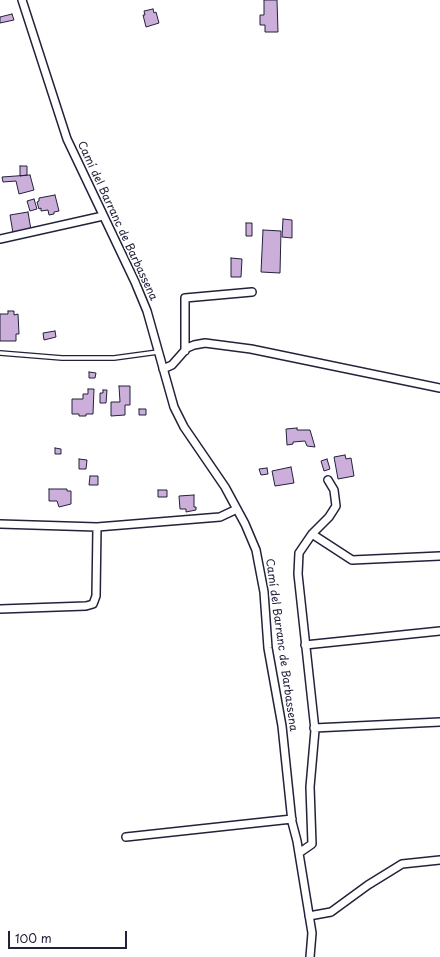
<!DOCTYPE html>
<html>
<head>
<meta charset="utf-8">
<style>
  body { margin:0 }
  #map { position:relative; width:440px; height:957px; overflow:hidden; background:#fff; font-family:"Playpen Sans",sans-serif }
  canvas { display:block }
  .scale { position:absolute; left:8px; top:931px; width:119px; height:18px; box-sizing:border-box; border:2px solid #22223b; border-top:0; padding-left:5px; font-size:12px; line-height:14px; white-space:nowrap; color:#22223b; -webkit-text-stroke:3px #fff; paint-order:stroke }
</style>
</head>
<body>
<div id="map">
<canvas width="440" height="957"></canvas>
<div class="scale">100 m</div>
</div>
<script>
const c = document.querySelector('canvas').getContext('2d');
c.lineJoin = 'round';
function fill(path, color) { c.fillStyle = color; c.fill(path, 'evenodd'); }
const shape = rows => new Path2D(rows.map(r => 'M' + r).join(''));
function trace(path, color, width, dash) { c.strokeStyle = color; c.lineWidth = width; c.lineCap = dash ? 'butt' : 'round'; c.setLineDash(dash || []); c.stroke(path); }
function drawText(font, color, halo, rows, align = 'center') {
  c.font = font + ' "Playpen Sans",sans-serif'; c.lineWidth = 3; c.setLineDash([]); c.textBaseline = 'middle'; c.strokeStyle = halo; c.fillStyle = color; for (const [text, x, y, turn = 0] of rows) {
    c.save(); c.translate(x, y); c.rotate((+turn || 0) * Math.PI / 180); c.textAlign = isNaN(turn) ? turn : align; if (halo) c.strokeText(text, 0, 0); c.fillText(text, 0, 0); c.restore();
  }
}
const building = shape([
  [264,0,277,0,278,32,265,32,265,25,260,25,260,15,264,15,264,0],
  [153,9,154,13,156,12,159,23,146,27,143,15,145,15,144,11,153,9],
  [12,14,14,20,0,23,0,17,12,14],
  [20,166,27,166,27,175,20,176,20,166],
  [30,175,34,190,19,194,16,181,3,182,2,177,30,175],
  [55,195,59,211,54,212,54,214,49,215,48,210,41,211,41,208,39,209,37,202,39,201,39,198,55,195],
  [34,199,37,209,30,211,27,201,34,199],
  [28,212,31,230,13,233,10,215,28,212],
  [283,219,292,220,292,238,282,237,283,219],
  [246,223,252,223,252,236,246,236,246,223],
  [263,230,281,231,280,273,261,272,263,230],
  [231,258,242,259,241,277,231,277,231,258],
  [8,311,14,311,14,315,18,314,19,334,16,334,16,341,0,341,0,314,8,314,8,311],
  [55,331,56,337,44,340,43,333,55,331],
  [89,372,96,373,95,378,89,378,89,372],
  [119,386,130,386,130,405,125,405,125,415,111,416,111,402,120,402,119,386],
  [88,389,94,389,93,414,86,414,86,416,79,416,79,414,72,414,72,399,83,399,83,394,88,394,88,389],
  [103,390,107,390,106,403,100,403,100,393,103,393,103,390],
  [139,409,146,409,146,415,139,415,139,409],
  [297,428,297,430,310,430,315,447,307,446,305,441,293,442,293,444,287,445,286,429,297,428],
  [55,448,61,449,61,454,55,454,55,448],
  [345,455,346,459,351,458,354,476,338,479,334,457,345,455],
  [79,459,87,460,86,469,79,469,79,459],
  [327,459,330,469,324,471,321,461,327,459],
  [291,467,294,483,275,486,272,471,291,467],
  [267,468,268,474,261,475,259,469,267,468],
  [90,476,98,476,98,485,89,485,90,476],
  [49,489,67,489,67,491,71,491,71,504,59,507,57,501,49,501,49,489],
  [158,490,167,490,167,497,158,497,158,490],
  [194,495,194,507,196,507,196,510,186,512,186,509,180,509,179,496,194,495]
]);
const service = shape([
  [0,353,62,358,114,358,158,352]
]);
const minor = shape([
  [22,0,67,139,135,282,147,311,174,407,184,427,225,487,245,524,256,550,264,592,268,648,282,726,292,822,297,841,312,933,310,957],
  [0,239,103,216],
  [185,351,185,298,252,292],
  [163,369,172,365,187,348,194,345,205,343,251,349,440,388],
  [0,524,97,527,96,596,93,604,86,606,0,609],
  [97,527,220,517,237,509],
  [312,534,352,560,440,556],
  [305,645,440,631],
  [314,728,440,722],
  [126,837,292,819],
  [299,853,312,844,310,787,315,730,298,574,299,553,312,534,329,517,336,506,334,490,328,480],
  [309,916,331,912,368,885,402,864,440,860]
]);
const streetNames = [
  ["Camí del Barranc de Barbassena",117,221,65],
  ["Camí del Barranc de Barbassena",281,645,82]
];
fill(building, '#ccaeda');
trace(building, '#22223b', 1);
trace(service, '#22223b', 6);
trace(minor, '#22223b', 10);
trace(service, '#fff', 3.5);
trace(minor, '#fff', 7);
drawText('11px', '#22223b', '#fff', streetNames);
</script>
</body>
</html>
